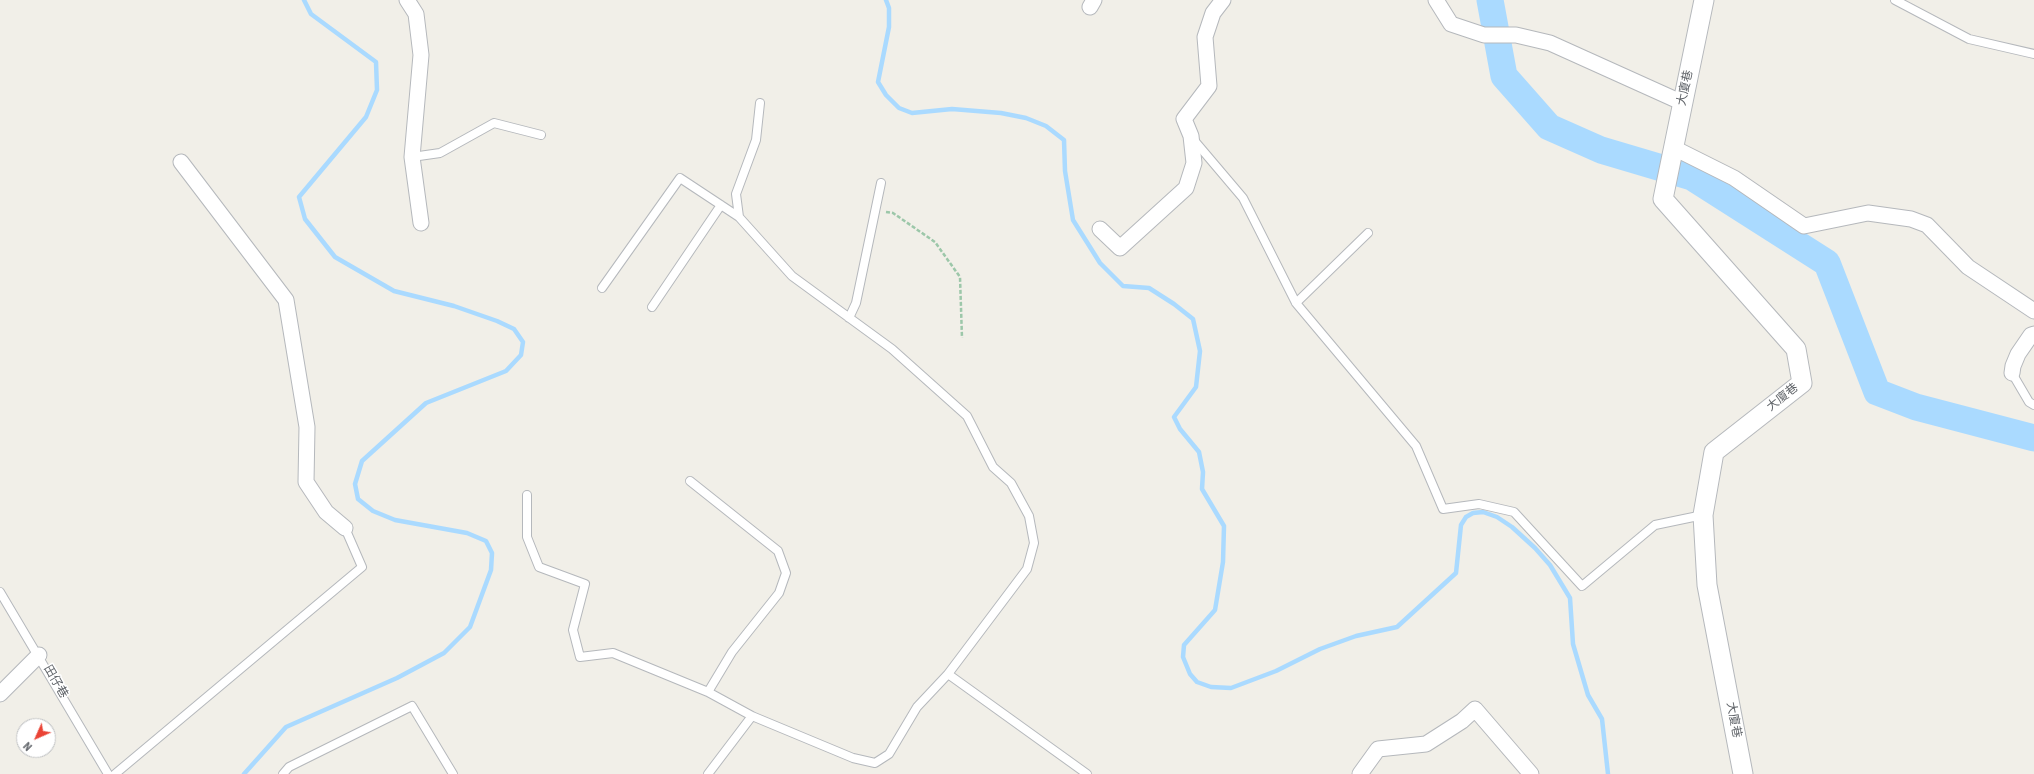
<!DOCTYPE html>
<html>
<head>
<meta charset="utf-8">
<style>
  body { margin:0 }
  #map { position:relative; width:2034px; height:774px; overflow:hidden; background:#f1efe8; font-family:"Source Sans 3",sans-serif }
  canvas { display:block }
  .north { position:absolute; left:16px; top:718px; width:40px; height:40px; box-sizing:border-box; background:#fff; border:1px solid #bfc1c3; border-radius:50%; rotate:225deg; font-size:11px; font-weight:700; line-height:16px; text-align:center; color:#5f6368 }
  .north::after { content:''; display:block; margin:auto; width:14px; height:18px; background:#ea4335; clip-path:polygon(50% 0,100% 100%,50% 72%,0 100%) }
</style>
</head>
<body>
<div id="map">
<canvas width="2034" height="774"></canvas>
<div class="north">N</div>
</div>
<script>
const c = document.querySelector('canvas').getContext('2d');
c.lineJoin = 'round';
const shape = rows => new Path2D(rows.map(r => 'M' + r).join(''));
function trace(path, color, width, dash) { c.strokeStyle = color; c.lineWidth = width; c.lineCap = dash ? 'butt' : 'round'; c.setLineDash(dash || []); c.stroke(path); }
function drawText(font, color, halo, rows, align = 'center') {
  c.font = font + ' "Source Sans 3","Noto Sans TC",sans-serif'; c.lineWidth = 3; c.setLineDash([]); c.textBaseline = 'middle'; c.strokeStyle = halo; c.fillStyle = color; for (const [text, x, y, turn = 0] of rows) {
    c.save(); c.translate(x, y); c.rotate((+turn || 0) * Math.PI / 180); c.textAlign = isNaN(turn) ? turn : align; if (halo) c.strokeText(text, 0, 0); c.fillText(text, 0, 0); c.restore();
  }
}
const stream = shape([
  [886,0,889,8,889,27,878,82,886,95,899,108,912,113,952,109,1001,113,1026,118,1046,126,1064,140,1065,171,1073,220,1100,263,1123,286,1149,288,1174,304,1193,319,1200,351,1196,387,1174,417,1180,429,1199,452,1203,472,1202,489,1224,526,1223,562,1215,610,1184,645,1183,657,1190,674,1197,682,1211,687,1231,688,1276,671,1320,649,1356,636,1397,627,1456,573,1461,525,1466,517,1473,513,1483,512,1497,517,1512,527,1535,548,1550,565,1570,598,1573,644,1588,695,1602,719,1608,774],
  [244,774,286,727,397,678,444,653,470,627,491,570,492,553,486,541,467,533,395,520,373,511,358,499,355,484,362,461,426,403,506,371,521,355,523,342,514,329,497,321,454,306,394,291,335,257,305,219,299,197,366,117,377,90,376,62,311,14,304,0]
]);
const river = shape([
  [1490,0,1504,76,1549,127,1601,150,1692,177,1827,263,1877,392,1916,407,2034,438]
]);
const path = shape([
  [886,212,893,213,935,242,960,277,962,338]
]);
const service = shape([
  [1895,0,1969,39,2034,54],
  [760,103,756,140,736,194,739,217,792,276,892,349,967,416,993,467,1011,483,1029,516,1034,543,1027,569,948,674],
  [1193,139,1243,198,1296,303,1416,446,1443,509,1479,504,1514,512,1582,586,1655,525,1703,515],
  [412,157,440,153,494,123,541,135],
  [602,288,680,178,739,217],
  [1296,303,1368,233],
  [652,307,721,205],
  [849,318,856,303,881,183],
  [2012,373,2029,402,2034,405],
  [690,481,778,551,786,573,779,593,732,652,708,692,752,716,708,774],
  [527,495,527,537,539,567,585,584,573,630,580,657,613,653,708,692],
  [0,592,108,774],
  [752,716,853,758,875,763,889,754,917,707,948,674,1087,774],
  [115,774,362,567,345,528],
  [283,774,289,767,412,706,453,774]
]);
const minor = shape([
  [407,0,416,14,421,55,412,157,421,223],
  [1436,0,1451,24,1484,35,1516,35,1550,43,1683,103],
  [1090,7,1094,0],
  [1674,148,1734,178,1804,226,1868,213,1911,219,1927,225,1968,267,2034,311],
  [181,162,286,300,307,427,306,482,326,512,345,528],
  [1100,229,1120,248,1186,188,1194,163,1191,136,1184,119,1209,86,1205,37,1213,13,1223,0],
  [2012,373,2013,366,2018,354,2031,335,2034,334],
  [0,694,39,655],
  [1360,774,1378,749,1426,744,1462,721,1475,709,1531,774]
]);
const tertiary = shape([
  [1704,0,1663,199,1796,349,1802,383,1714,452,1703,515,1707,585,1743,774]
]);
const streetNames = [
  ["大廈巷",1686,88,-78],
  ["大廈巷",1783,398,-38],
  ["田仔巷",55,682,60],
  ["大廈巷",1733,720,79]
];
trace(stream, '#aadaff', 4.5);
trace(river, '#aadaff', 27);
trace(service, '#b5b8bc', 10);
trace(minor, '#b5b8bc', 17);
trace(tertiary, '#b5b8bc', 21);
trace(path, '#9cc7a9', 2.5, [4, 2]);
trace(service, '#fff', 8);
trace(minor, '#fff', 15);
trace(tertiary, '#fff', 19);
drawText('12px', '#5f6368', '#fff', streetNames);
</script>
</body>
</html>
